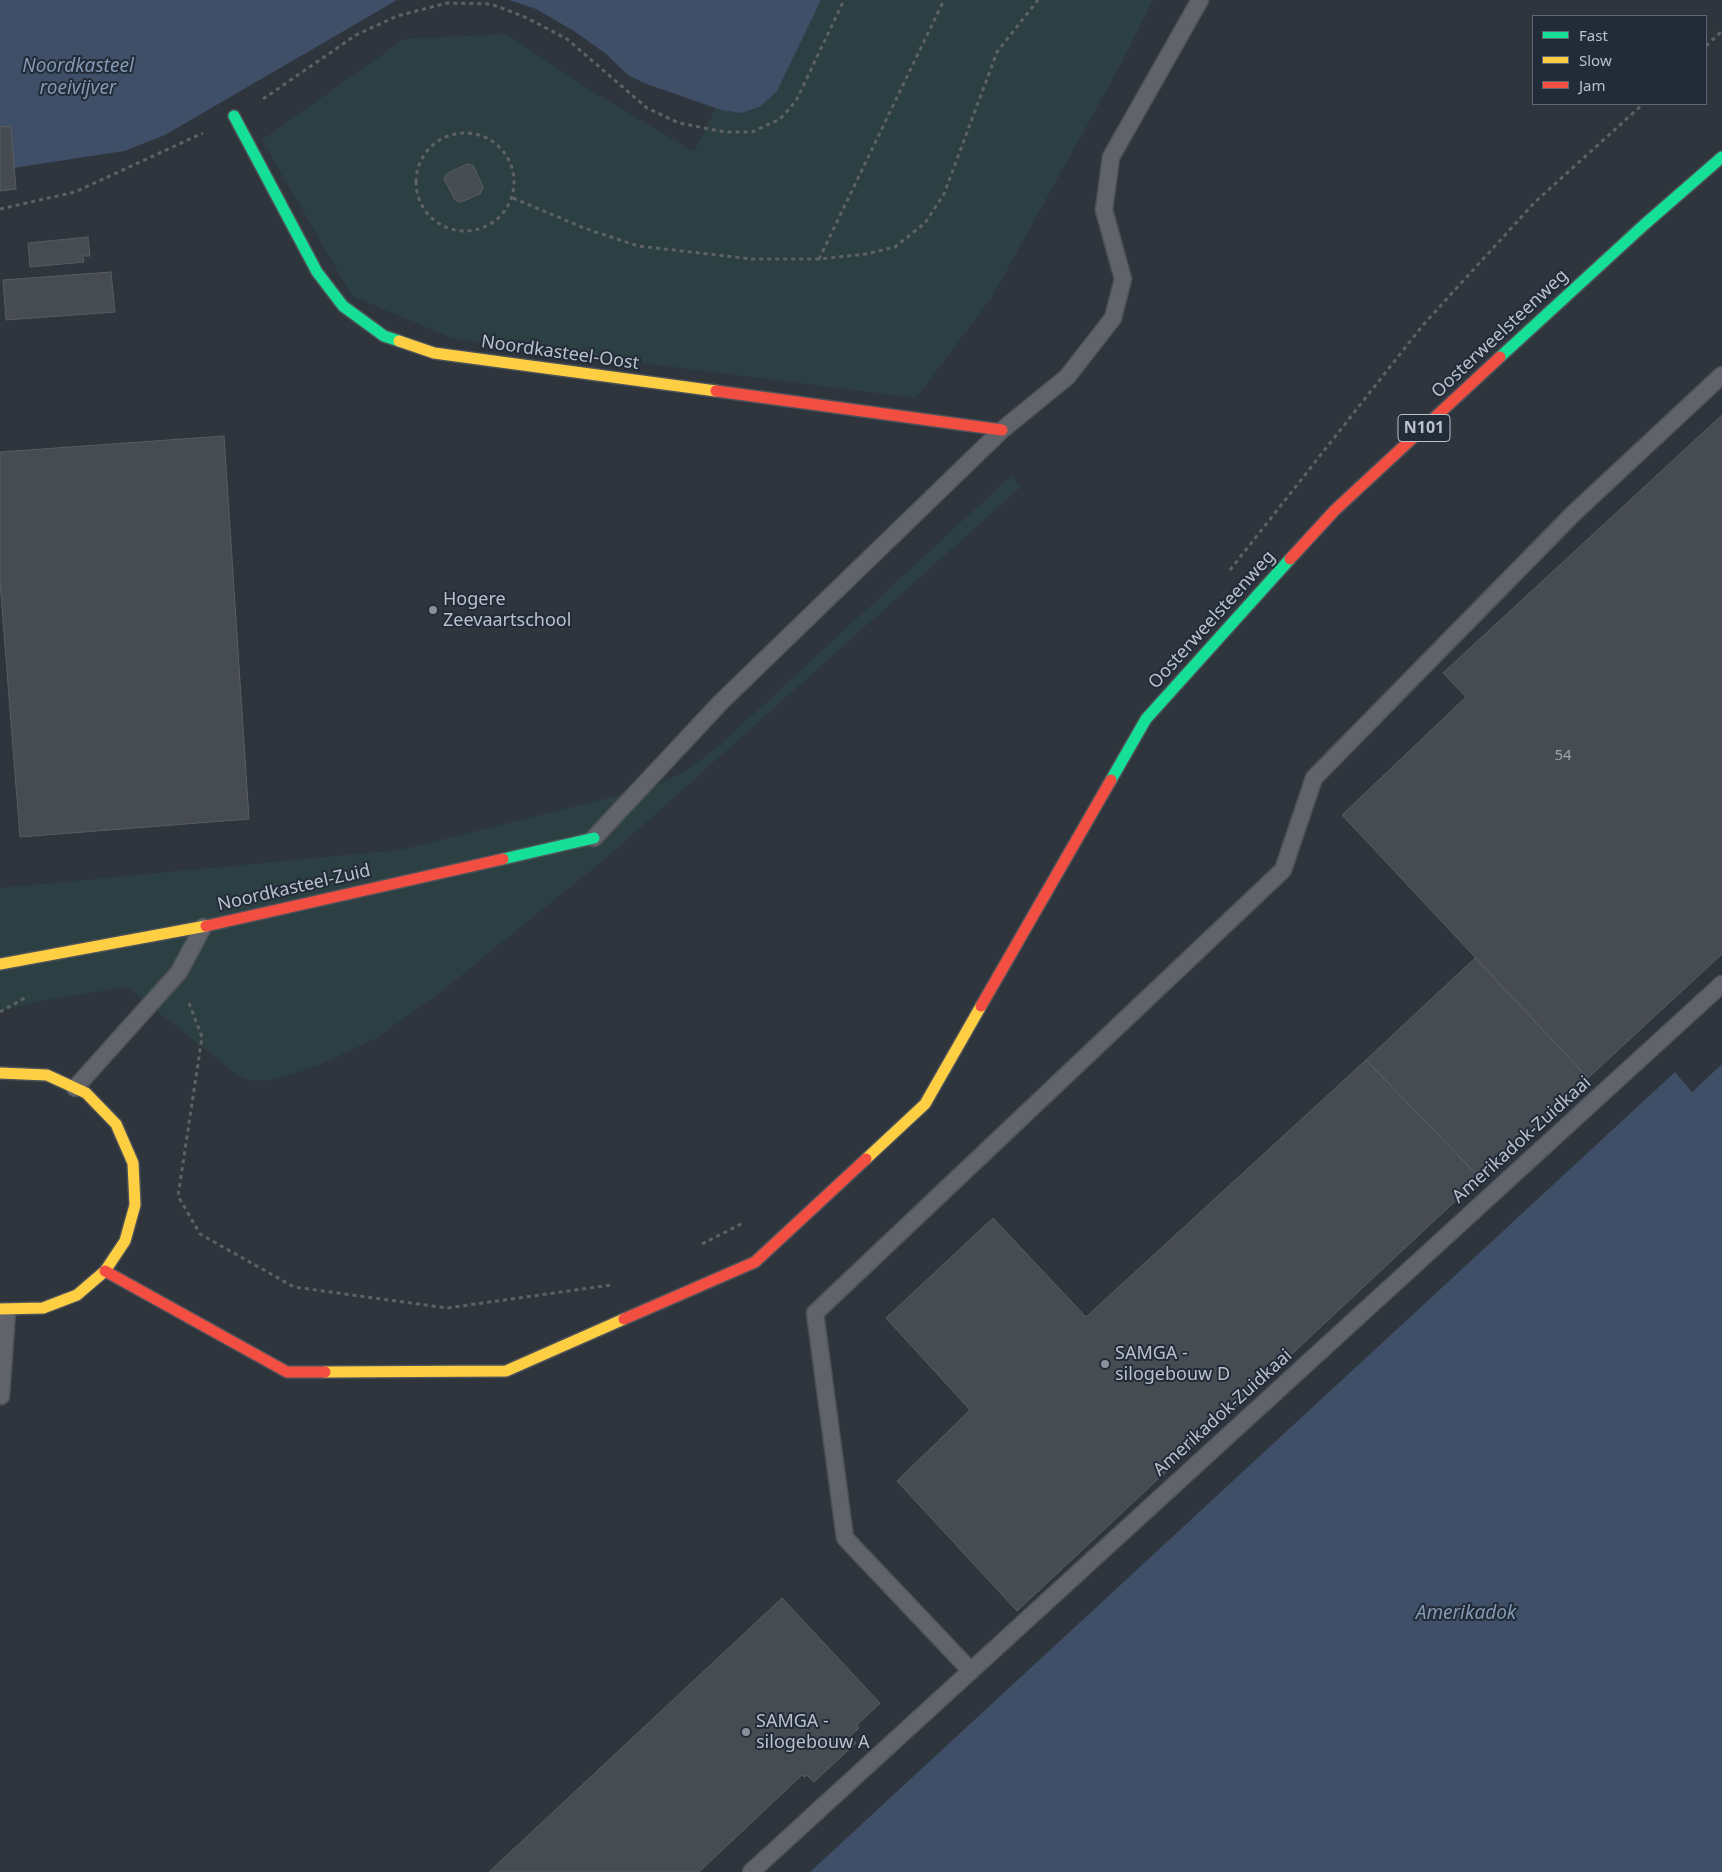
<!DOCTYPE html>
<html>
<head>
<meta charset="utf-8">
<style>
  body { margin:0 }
  #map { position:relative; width:1722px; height:1872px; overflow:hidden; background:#2f353d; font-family:"Noto Sans",sans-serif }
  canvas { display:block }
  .legend { position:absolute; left:1532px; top:15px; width:175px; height:90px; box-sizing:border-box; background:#222b38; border:1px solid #5f6773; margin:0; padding:6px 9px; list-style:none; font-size:15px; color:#bbc1cc }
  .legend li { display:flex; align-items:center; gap:10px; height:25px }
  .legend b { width:25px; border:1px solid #5f6773 }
</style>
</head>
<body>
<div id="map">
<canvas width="1722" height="1872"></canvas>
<ul class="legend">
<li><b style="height:6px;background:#16e098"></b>Fast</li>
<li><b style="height:6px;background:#ffcf43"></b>Slow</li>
<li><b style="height:6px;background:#f24e42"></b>Jam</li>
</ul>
</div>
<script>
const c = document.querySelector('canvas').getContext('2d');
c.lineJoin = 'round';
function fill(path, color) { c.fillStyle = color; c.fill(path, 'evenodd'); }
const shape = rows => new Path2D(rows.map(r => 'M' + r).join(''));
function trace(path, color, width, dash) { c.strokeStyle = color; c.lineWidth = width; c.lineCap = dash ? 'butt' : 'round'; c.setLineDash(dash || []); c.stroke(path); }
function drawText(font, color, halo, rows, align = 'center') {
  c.font = font + ' "Noto Sans",sans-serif'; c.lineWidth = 4; c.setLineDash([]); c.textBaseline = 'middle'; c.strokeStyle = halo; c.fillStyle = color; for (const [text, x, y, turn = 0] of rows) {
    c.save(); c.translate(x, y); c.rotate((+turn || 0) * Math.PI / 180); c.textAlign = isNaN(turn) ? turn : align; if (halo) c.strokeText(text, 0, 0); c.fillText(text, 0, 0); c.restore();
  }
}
const green = shape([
  [768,0,1153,0,1121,64,992,297,916,398,454,339,352,296,262,140,404,39,507,34,587,88,694,152],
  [1012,475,1021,487,612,853,442,991,378,1037,317,1066,272,1080,251,1081,236,1074,127,987,47,1000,0,1011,0,888,400,850,652,787,689,769,721,744]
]);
const water = shape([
  [0,0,397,0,165,135,124,151,0,170],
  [509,0,821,0,777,91,761,106,742,113,721,110,644,83,628,75,605,53,574,31,536,9],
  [1722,1064,1722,1872,810,1872,1675,1072,1692,1092]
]);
const building = shape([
  [11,126,16,189,0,191,0,127,11,126],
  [467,164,473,165,483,187,480,194,461,202,455,200,444,179,446,174,467,164],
  [88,237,90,256,83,256,84,262,30,267,28,243,88,237],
  [111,272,115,312,6,320,3,280,111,272],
  [1722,415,1722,954,1588,1078,1342,815,1466,697,1443,673,1722,415],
  [224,436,249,819,20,837,0,582,0,452,224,436],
  [1475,958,1588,1078,1480,1178,1366,1060,1475,958],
  [1366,1060,1480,1178,1017,1611,897,1481,970,1410,886,1318,993,1218,1086,1317,1366,1060],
  [782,1598,880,1703,857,1725,859,1728,849,1737,856,1743,814,1782,807,1775,804,1777,802,1775,699,1872,489,1872,782,1598]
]);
const path = shape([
  [1706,46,1722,31],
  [263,99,356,35,397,16,447,3,491,4,525,17,567,39,647,108,679,123,725,132,752,132,780,119,796,101,844,0],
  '416 182a49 49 0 1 1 98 0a49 49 0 1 1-98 0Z',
  [513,198,584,228,638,246,752,259,819,259,866,254,895,247,925,223,944,194,997,52,1038,0],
  [0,209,75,192,203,133],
  [819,259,944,0],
  [1230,570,1423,325,1535,202,1643,104],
  [189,1003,202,1037,178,1196,200,1234,294,1287,447,1308,611,1285],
  [0,1012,28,996],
  [702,1244,743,1223]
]);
const lane = shape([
  [594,838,721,702,1002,430,1067,377,1113,318,1123,279,1104,210,1111,157,1200,0],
  [75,1088,179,972,203,927],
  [1,1396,7,1311],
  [971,1671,845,1538,815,1313,1283,870,1314,778,1574,513,1722,375],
  [751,1872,1722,984]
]);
const fast = shape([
  [234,116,317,272,343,306,384,336,399,341],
  [1500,357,1645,224,1722,157],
  [1111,780,1146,719,1290,559],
  [503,859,594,838]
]);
const slow = shape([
  [399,341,434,353,716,391],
  [0,964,206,926],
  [0,1073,47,1075,86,1093,116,1124,133,1163,135,1205,125,1241,105,1271,77,1295,43,1308,0,1309],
  [866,1159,925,1104,981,1006],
  [325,1372,506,1371,624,1319]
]);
const jam = shape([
  [716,391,1002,430],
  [1290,559,1335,510,1500,357],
  [206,926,503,859],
  [981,1006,1111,780],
  [105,1271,287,1372,325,1372],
  [624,1319,755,1262,866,1159]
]);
const markers = [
  [433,610,5,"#8a909a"],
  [1105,1364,5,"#8a909a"],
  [746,1732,5,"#8a909a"]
];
const numberNames = [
  ["54",1563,756]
];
const shields = [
  [1424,428,52]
];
const shieldNames = [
  ["N101",1424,428]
];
const streetNames = [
  ["Oosterweelsteenweg",1500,334,-43],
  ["Noordkasteel-Oost",560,353,8],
  ["Oosterweelsteenweg",1212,620,-48],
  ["Noordkasteel-Zuid",294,888,-13],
  ["Amerikadok-Zuidkaai",1522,1140,-42],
  ["Amerikadok-Zuidkaai",1223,1413,-42]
];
const poiNames = [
  ["Hogere",443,600],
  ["Zeevaartschool",443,621],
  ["SAMGA -",1115,1354],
  ["silogebouw D",1115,1375],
  ["SAMGA -",756,1722],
  ["silogebouw A",756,1743]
];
const waterNames = [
  ["Noordkasteel",78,67],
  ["roeivijver",78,89],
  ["Amerikadok",1466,1614]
];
fill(green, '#2c3f43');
fill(water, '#3e4f67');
fill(building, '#474c53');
trace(building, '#585c64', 1);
trace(lane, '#4d5158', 19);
trace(fast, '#4d5158', 14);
trace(slow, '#4d5158', 14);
trace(jam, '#4d5158', 14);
trace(path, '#5d6267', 3, [4, 4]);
trace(lane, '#60636a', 16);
trace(fast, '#16e098', 11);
trace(slow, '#ffcf43', 11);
trace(jam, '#f24e42', 11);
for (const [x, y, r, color] of markers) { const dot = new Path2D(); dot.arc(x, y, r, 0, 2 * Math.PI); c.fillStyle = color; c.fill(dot); trace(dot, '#222b38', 2); }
drawText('15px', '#9ea4ae', null, numberNames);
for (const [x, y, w] of shields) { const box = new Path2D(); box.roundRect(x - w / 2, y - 13.5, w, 27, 4); c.fillStyle = '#222b38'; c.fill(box); trace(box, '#bbc1cc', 1); }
drawText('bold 16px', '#bbc1cc', null, shieldNames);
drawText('18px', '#bbc1cc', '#222b38', streetNames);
drawText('18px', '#bbc1cc', '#222b38', poiNames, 'left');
drawText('italic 19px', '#8398b2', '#222b38', waterNames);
</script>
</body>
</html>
